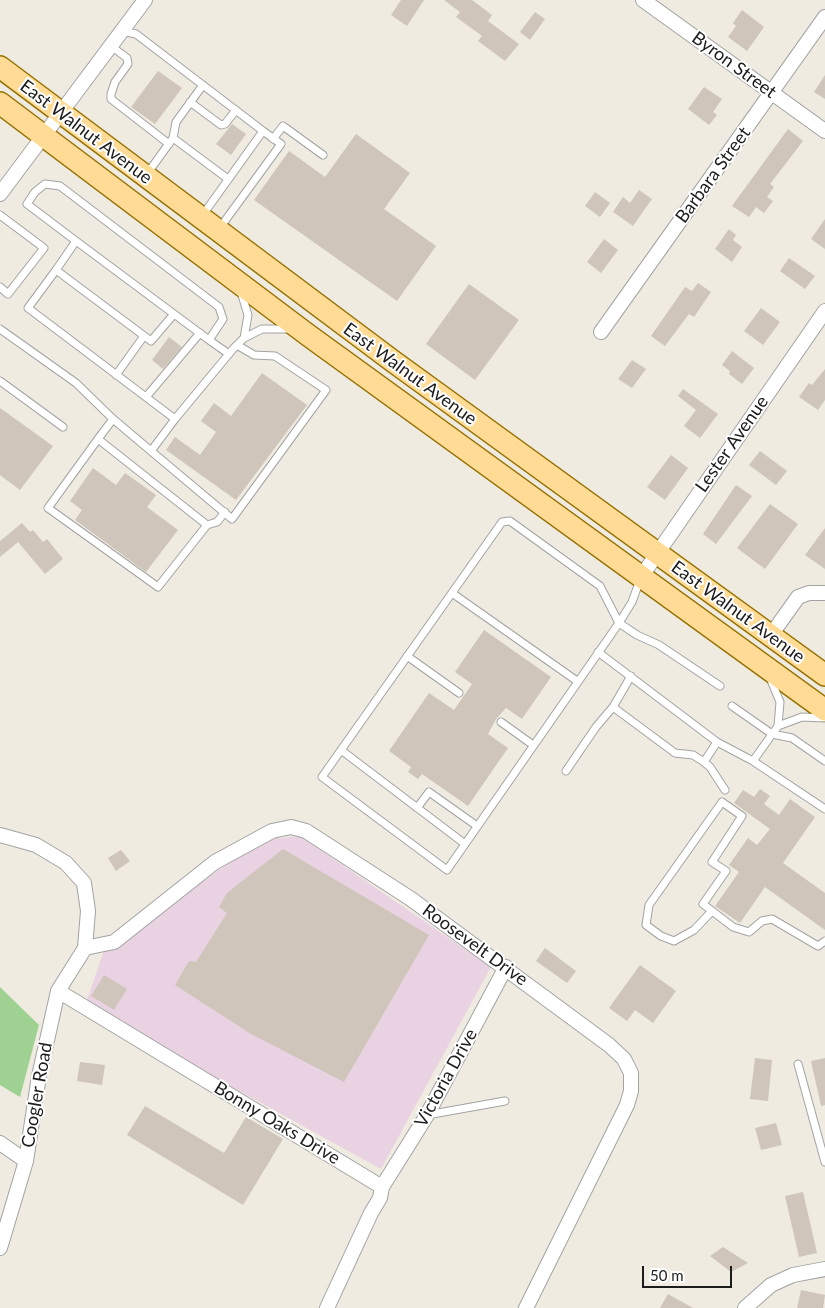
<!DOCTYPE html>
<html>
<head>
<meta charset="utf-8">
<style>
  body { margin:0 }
  #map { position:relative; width:825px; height:1308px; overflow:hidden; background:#efebe1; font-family:Lato,sans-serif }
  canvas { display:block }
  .scale { position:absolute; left:642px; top:1266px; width:90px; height:22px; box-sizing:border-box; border:2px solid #1c1c1c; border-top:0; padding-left:6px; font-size:15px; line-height:18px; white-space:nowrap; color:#1c1c1c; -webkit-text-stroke:4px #fff; paint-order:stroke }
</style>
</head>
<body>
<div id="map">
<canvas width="825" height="1308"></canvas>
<div class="scale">50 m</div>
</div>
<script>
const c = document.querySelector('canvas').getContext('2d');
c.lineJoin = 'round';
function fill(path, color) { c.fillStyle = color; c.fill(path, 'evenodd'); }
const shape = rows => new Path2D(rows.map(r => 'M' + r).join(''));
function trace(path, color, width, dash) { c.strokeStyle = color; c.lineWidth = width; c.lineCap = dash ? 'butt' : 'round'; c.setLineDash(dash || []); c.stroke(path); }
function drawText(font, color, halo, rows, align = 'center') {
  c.font = font + ' Lato,sans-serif'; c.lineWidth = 4; c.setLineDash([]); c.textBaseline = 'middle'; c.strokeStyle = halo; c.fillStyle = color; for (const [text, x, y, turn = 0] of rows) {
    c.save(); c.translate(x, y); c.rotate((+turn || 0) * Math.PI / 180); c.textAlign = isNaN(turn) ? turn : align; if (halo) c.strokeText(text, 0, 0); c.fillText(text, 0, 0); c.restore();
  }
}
const industrial = shape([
  [300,836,491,967,381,1169,85,1006,103,953,261,840]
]);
const forest = shape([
  [0,987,39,1025,20,1097,0,1085]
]);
const building = shape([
  [401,0,424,0,407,26,391,15],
  [444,0,472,0,492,15,488,21,519,44,505,61,478,41,482,36,456,17,460,12],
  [742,10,764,27,747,51,728,37,736,26,733,23],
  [535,12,545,19,530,40,520,32],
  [158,71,182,88,155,124,131,107],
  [825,75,825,99,814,92],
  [704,87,722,99,713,112,717,115,709,125,688,109],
  [232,124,246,134,231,155,216,144],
  [788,129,803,141,770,184,774,187,767,197,773,201,764,213,756,207,749,217,732,206],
  [356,134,410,173,384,209,436,246,397,301,254,200,289,151,325,177],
  [639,190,652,199,633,226,613,212,623,197,630,203],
  [595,192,610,203,600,217,585,206],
  [825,219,825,249,811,239],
  [729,229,736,235,733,240,742,247,732,262,715,249],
  [604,239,618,250,601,273,587,262],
  [789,258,815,276,805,289,780,271],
  [698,283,711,292,694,317,689,314,665,346,651,336,685,287,692,291],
  [469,284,519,320,475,380,426,344],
  [761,308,780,322,763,345,744,331],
  [169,337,182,347,163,369,152,360],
  [732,351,754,368,742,384,729,374,730,371,722,365],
  [632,360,646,369,632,388,618,379],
  [825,369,825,400,818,410,799,397,809,383,812,385],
  [262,373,307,405,236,500,166,450,175,437,200,455,216,432,201,421,214,403,231,416],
  [683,389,718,414,700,438,684,426,696,410,678,396],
  [0,408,53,446,20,490,0,475],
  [760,451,787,471,776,485,749,465],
  [671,455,688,468,665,500,647,487],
  [93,468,116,485,125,473,156,495,147,507,178,530,146,572,75,520,82,510,70,501],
  [736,485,752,496,716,544,703,534],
  [770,504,798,524,765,569,737,548],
  [22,523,30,532,33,530,43,542,47,539,63,559,45,574,18,542,0,557,0,541],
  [825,528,825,569,805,555],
  [484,630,551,677,522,719,506,708,496,719,488,734,508,748,468,806,422,774,418,779,408,772,411,767,389,751,429,693,454,710,472,684,455,672],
  [760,789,770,796,764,804,779,815,790,799,815,817,783,863,825,893,825,930,765,887,740,923,715,906,739,872,729,865,748,838,757,845,770,829,734,803,743,790,754,797],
  [283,849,429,935,344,1082,251,1034,175,985,189,961,196,962,227,913,219,907,227,893],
  [121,850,130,861,116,871,108,858],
  [545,948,576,971,567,983,536,961],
  [640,965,676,991,653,1023,635,1010,627,1021,609,1008],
  [104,975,127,989,114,1010,91,996],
  [755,1058,772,1060,768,1101,750,1099],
  [825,1058,825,1105,821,1106,811,1061],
  [80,1062,105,1065,102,1085,77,1081],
  [145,1106,224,1153,246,1117,283,1139,243,1205,127,1135],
  [776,1123,782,1145,761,1150,755,1128],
  [803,1192,817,1253,799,1257,785,1196],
  [723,1247,748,1263,731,1272,710,1256],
  [801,1290,825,1295,823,1308,797,1308],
  [668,1294,693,1308,660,1308]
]);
const service = shape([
  [122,31,136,34,263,131,202,216],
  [111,46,127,58,128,64,115,82,111,94,111,99,169,144],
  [190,102,221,125,225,124,236,110],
  [173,138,176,122,203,85],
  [273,139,283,126,323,155],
  [147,174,173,138,228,179],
  [0,215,44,248,8,294,0,287],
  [219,229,281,144,263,131],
  [76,241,174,314],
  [56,270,28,308,175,419],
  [241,292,248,315,244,338],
  [0,329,76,383,113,419,151,451],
  [209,340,174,314,151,341,56,270,76,241,27,204,35,192,45,184,60,186,219,307,223,319,209,340,229,354],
  [237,345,254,355,275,356,326,390,232,519,151,451,175,419,233,349,244,338,262,329,289,329],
  [116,375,144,336],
  [0,381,63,427],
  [146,397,200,333],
  [98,439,207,525,158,587,48,508,98,439,113,419],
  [207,525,217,522,225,512],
  [640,580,632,602,619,623,447,870,322,777,502,522,510,521,600,586,619,623,637,635,659,645,720,686],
  [452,593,577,681],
  [598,652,717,742,753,761],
  [407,656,459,693],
  [631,676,613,707,675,753,693,755,704,762,710,767,725,790],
  [770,678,780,702,778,726,753,761,825,809],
  [732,706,772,734,792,738,825,761],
  [501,722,533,745],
  [778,726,802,717,825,718],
  [341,750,465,844],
  [704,762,717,742],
  [566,771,596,727,613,707],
  [417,808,429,792,477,826],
  [712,911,694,930,674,941,661,936,646,925,649,905,722,802,742,816,712,862,726,871,703,904,733,927,749,932,762,921,772,919,818,946,825,941],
  [798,1064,825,1162],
  [427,1115,505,1101]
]);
const minor = shape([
  [643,0,825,131],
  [0,194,145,0],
  [601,332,825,17],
  [641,577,825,311],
  [771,635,798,597,809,593,825,593],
  [0,835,36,845,66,863,84,883,88,911,85,948,58,991,39,1076,26,1161,0,1248],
  [85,948,114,942,215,862,272,831,291,827,306,831,411,899,609,1045,624,1059,631,1073,631,1091,627,1105,526,1308],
  [58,991,382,1187],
  [0,1143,26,1161],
  [327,1308,371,1213,380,1198,382,1187,427,1115,506,967],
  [745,1308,771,1285,793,1275,825,1269]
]);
const primary = shape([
  [0,67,394,362,825,675],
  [0,103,308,335,825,710]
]);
const streetNames = [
  ["Byron Street",734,65,36],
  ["East Walnut Avenue",86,132,37],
  ["Barbara Street",713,175,-54],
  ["East Walnut Avenue",410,374,36],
  ["Lester Avenue",732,444,-55],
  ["East Walnut Avenue",738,612,36],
  ["Roosevelt Drive",475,945,36],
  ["Victoria Drive",446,1078,-61],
  ["Coogler Road",37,1095,-80],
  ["Bonny Oaks Drive",277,1123,31]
];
fill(industrial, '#e9d2e2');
fill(forest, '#9fd292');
fill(building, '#cfc5ba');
trace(service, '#a3a3a3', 9);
trace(minor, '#a3a3a3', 16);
trace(primary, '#957100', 24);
trace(service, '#fff', 7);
trace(minor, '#fff', 14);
trace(primary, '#ffdb96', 21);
drawText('18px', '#1c1c1c', '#fff', streetNames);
</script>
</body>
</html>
